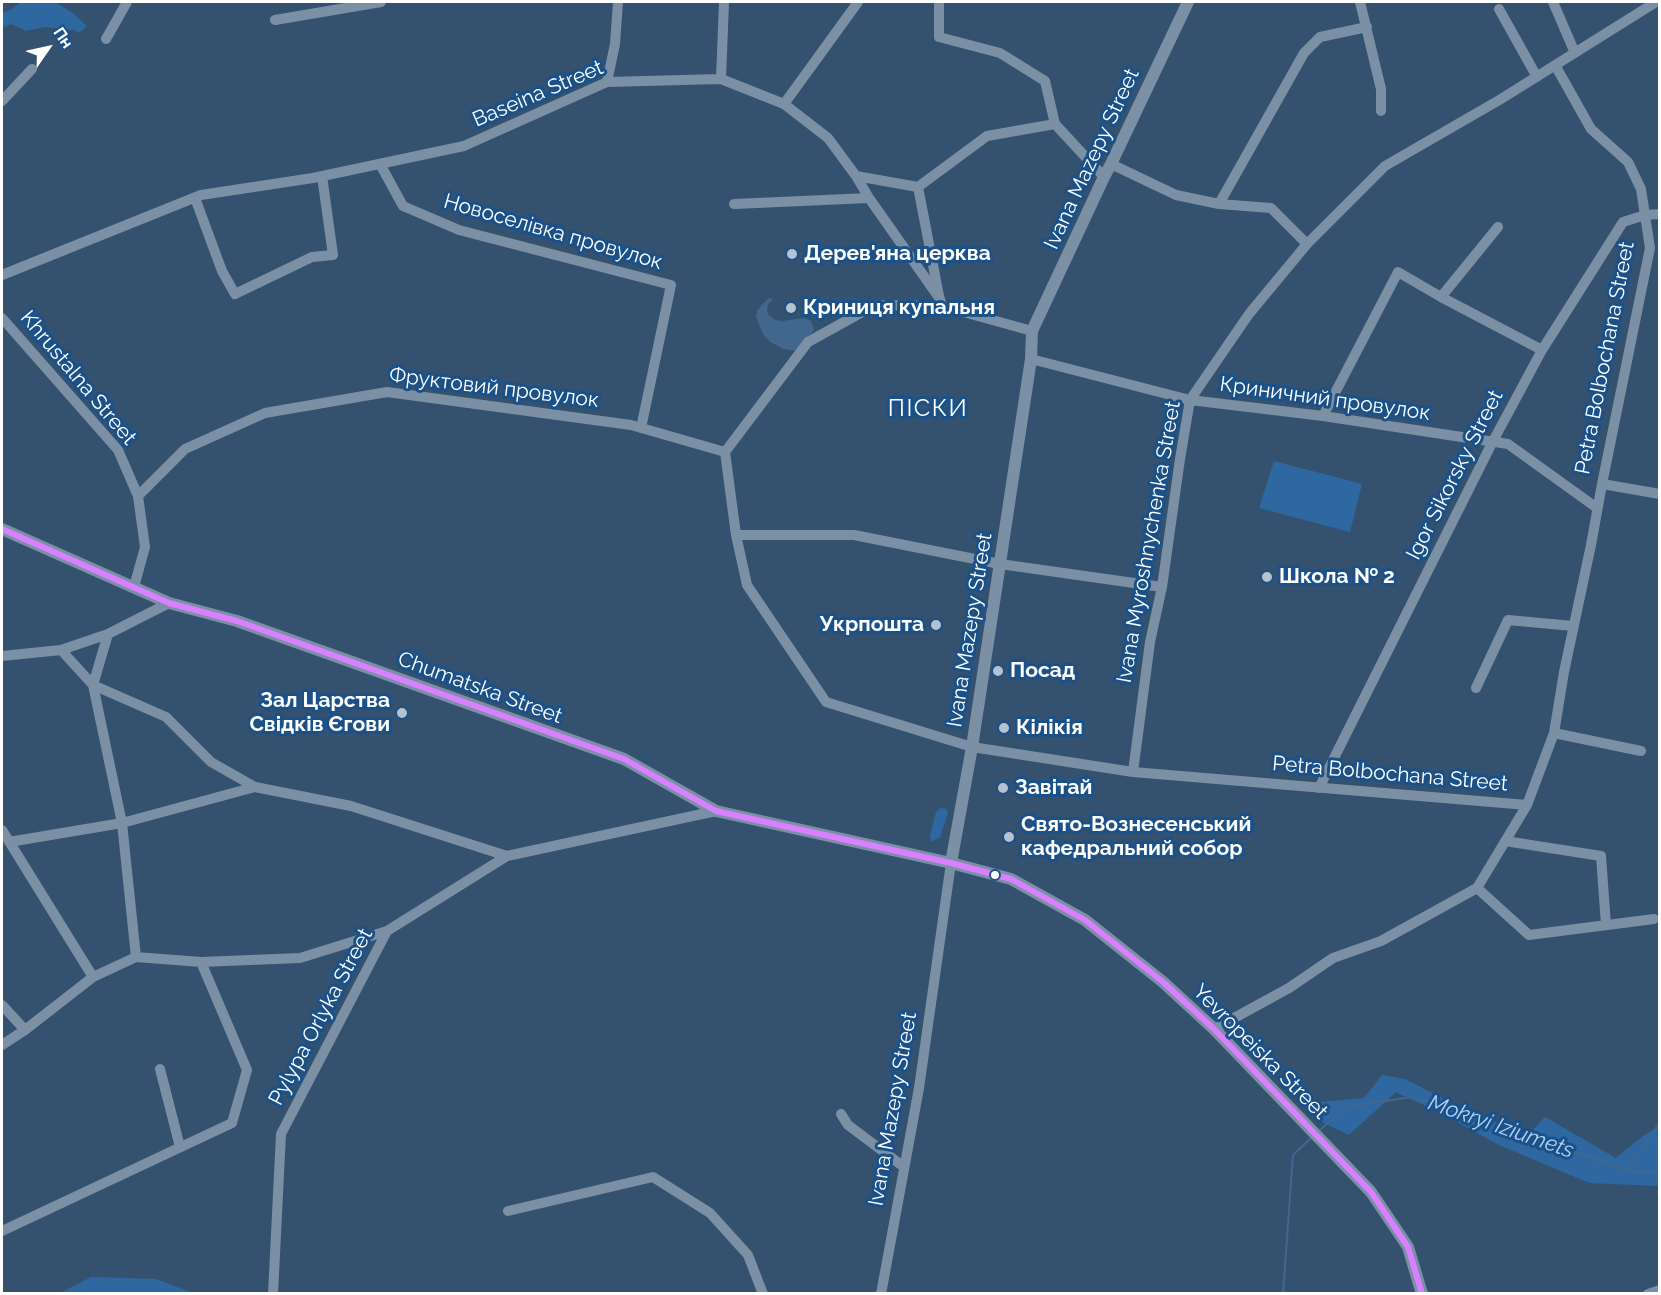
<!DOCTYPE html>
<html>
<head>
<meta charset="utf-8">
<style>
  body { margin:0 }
  #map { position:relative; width:1661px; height:1295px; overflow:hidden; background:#345270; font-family:Raleway,sans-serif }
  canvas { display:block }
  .frame { position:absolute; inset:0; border:3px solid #fff; pointer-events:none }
  .north { position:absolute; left:18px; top:18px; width:60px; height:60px; -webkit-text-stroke:4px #1b5189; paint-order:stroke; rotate:56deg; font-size:16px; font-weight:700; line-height:24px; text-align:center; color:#fff }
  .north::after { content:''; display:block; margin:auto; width:21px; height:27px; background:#fff; clip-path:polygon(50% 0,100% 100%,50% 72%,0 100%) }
</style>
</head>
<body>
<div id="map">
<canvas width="1661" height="1295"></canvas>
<div class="frame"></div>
<div class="north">Пн</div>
</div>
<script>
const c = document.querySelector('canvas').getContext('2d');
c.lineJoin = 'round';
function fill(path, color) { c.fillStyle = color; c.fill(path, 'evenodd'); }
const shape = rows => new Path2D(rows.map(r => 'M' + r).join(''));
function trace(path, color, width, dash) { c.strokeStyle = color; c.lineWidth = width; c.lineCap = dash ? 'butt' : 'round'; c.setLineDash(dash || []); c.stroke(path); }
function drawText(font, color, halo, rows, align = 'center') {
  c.font = font + ' Raleway,sans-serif'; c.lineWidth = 6; c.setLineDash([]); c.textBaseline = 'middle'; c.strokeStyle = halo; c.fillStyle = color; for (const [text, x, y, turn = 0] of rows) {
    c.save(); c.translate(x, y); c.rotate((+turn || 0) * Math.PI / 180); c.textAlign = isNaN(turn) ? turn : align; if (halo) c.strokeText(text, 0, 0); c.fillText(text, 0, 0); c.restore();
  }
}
const green = shape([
  [21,2,55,2,74,14,87,26,79,33,74,30,45,27,26,31,11,24,2,28,2,13,12,9],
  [1274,461,1362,484,1350,532,1259,508],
  [941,808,946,809,948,813,940,837,933,841,931,841,930,836,936,812],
  [1382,1075,1405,1079,1524,1139,1545,1117,1616,1158,1643,1136,1659,1127,1659,1186,1589,1183,1499,1145,1441,1113,1396,1092,1349,1135,1322,1122,1321,1102,1364,1098],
  [91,1277,156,1279,193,1293,60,1293]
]);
const water = shape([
  [769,298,773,299,768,304,767,310,768,314,775,320,783,321,804,318,811,321,814,330,797,351,784,349,770,342,763,334,756,317,757,311,761,306]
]);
const stream = shape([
  [1318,1132,1345,1107,1412,1097,1479,1117,1626,1170,1660,1122],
  [1626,1171,1660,1173],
  [1283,1294,1293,1155,1311,1138]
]);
const minor = shape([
  [939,2,939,37,1000,53,1045,81,1055,124],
  [1360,2,1381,89,1381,111],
  [1553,2,1575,53],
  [1499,9,1537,77],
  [275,20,381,2],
  [106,39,127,2],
  [721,79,724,2],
  [607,82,615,44,618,2],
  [2,101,32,69],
  [784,104,858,2],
  [380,164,403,206,459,230,671,285,641,428],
  [1111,164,1176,195,1219,204,1271,208,1307,244],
  [856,176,869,198,940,299,942,306],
  [918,187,939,296],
  [195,198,222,271,235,294,312,257,333,255,322,176],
  [734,204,869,198],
  [1219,204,1304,53,1320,37,1367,27],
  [2,275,201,195,313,178,464,146,607,82,721,79,784,104,828,138,856,176,918,187,987,136,1055,124,1104,177],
  [1441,297,1498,227],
  [2,318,118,450,138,496,145,547,134,587],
  [1032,331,942,306,875,305,808,342,725,452,736,535,747,585,826,702,972,747,1133,772,1527,805,1554,733,1564,672,1591,545,1602,484,1650,248,1641,189,1628,162,1591,129,1555,65],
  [1031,359,1190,400,1323,416,1508,444,1597,508],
  [1323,416,1398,272,1441,297,1542,350],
  [1602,484,1660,494],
  [138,496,185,449,265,413,387,392,631,425,725,452],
  [736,535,854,535,1000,564,1162,587],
  [108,634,93,685,122,823,136,957],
  [61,650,93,685,166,717,211,762,255,787],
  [2,656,61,650,108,634,169,603],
  [1476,688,1508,620,1573,626],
  [1554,733,1641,751],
  [1133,772,1150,642,1162,587,1180,459,1190,400,1249,314,1307,244,1385,166,1501,99,1656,2],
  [1319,788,1492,443,1542,350,1623,222,1645,215,1660,214],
  [2,830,93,977],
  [1505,841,1601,856,1606,925],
  [9,842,122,823,255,787,351,806,507,856],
  [1477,888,1529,935,1654,919],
  [2,1005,25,1030],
  [1214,1029,1289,988,1333,958,1381,941,1477,888,1527,805],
  [2,1045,25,1030,93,977,136,957,201,962,300,958,387,931],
  [160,1069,180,1147],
  [841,1114,848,1125,904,1167],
  [508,1211,653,1177,710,1213,748,1255,763,1294],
  [2,1231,232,1123,247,1070,201,962],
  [273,1294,281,1134,387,931,507,856,716,811],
  [881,1294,919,1088,951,863],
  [1648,1294,1660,1290]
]);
const tertiary = shape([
  [2,529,169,603,237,621,624,759,716,811,951,863,1011,879,1085,920,1163,982,1214,1029,1371,1192,1408,1247,1422,1294],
  [951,863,972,747,1031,359,1032,331,1104,177,1111,164,1188,2]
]);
const bus1 = shape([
  [2,529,169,603,237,621,624,759,716,811,951,863,1011,879,1085,920,1163,982,1214,1029,1371,1192,1408,1247,1422,1294]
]);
const markers = [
  [792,254,6,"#b8c2cd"],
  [791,308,6,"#b8c2cd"],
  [1267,577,6,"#b8c2cd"],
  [936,625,6,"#b8c2cd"],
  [998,671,6,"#b8c2cd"],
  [402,713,6,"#b8c2cd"],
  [1004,728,6,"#b8c2cd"],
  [1003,788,6,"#b8c2cd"],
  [1009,837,6,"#b8c2cd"],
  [995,875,5,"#fff"]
];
const streetNames = [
  ["Baseina Street",538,94,-23],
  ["Ivana Mazepy Street",1092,159,-65],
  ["Новоселівка провулок",553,232,16],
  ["Petra Bolbochana Street",1605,358,-79],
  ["Khrustalna Street",78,378,50],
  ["Фруктовий провулок",494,388,7],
  ["Криничний провулок",1325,399,8],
  ["Igor Sikorsky Street",1455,475,-63],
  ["Ivana Myroshnychenka Street",1149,542,-80],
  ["Ivana Mazepy Street",970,630,-81],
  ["Chumatska Street",480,688,20],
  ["Petra Bolbochana Street",1390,774,5],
  ["Pylypa Orlyka Street",321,1017,-62],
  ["Yevropeiska Street",1260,1052,45],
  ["Ivana Mazepy Street",893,1109,-80]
];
const poiNames = [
  ["Дерев'яна церква",804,254],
  ["Криниця купальня",803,308],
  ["Школа № 2",1279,577],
  ["Укрпошта",924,625,"right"],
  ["Посад",1010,671],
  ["Зал Царства",390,701,"right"],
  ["Свідків Єгови",390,725,"right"],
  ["Кілікія",1016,728],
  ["Завітай",1015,788],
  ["Свято-Вознесенський",1021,825],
  ["кафедральний собор",1021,849]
];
const waterNames = [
  ["Mokryi Iziumets",1501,1127,19]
];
const quarterNames = [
  ["ПІСКИ",928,409]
];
fill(green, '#2f68a0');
fill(water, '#41678e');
trace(stream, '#41678e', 2);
trace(minor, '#7b90a5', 10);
trace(tertiary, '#7b90a5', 12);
trace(bus1, '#d880ff', 6);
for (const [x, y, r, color] of markers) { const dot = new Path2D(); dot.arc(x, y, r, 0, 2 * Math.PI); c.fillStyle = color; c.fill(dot); trace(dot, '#1b5189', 2); }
drawText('21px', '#fff', '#1b5189', streetNames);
drawText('bold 21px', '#fff', '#1b5189', poiNames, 'left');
drawText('italic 22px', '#b1d3f4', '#1b5189', waterNames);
c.letterSpacing = '1.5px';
drawText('24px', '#fff', '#1b5189', quarterNames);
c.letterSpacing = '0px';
</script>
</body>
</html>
